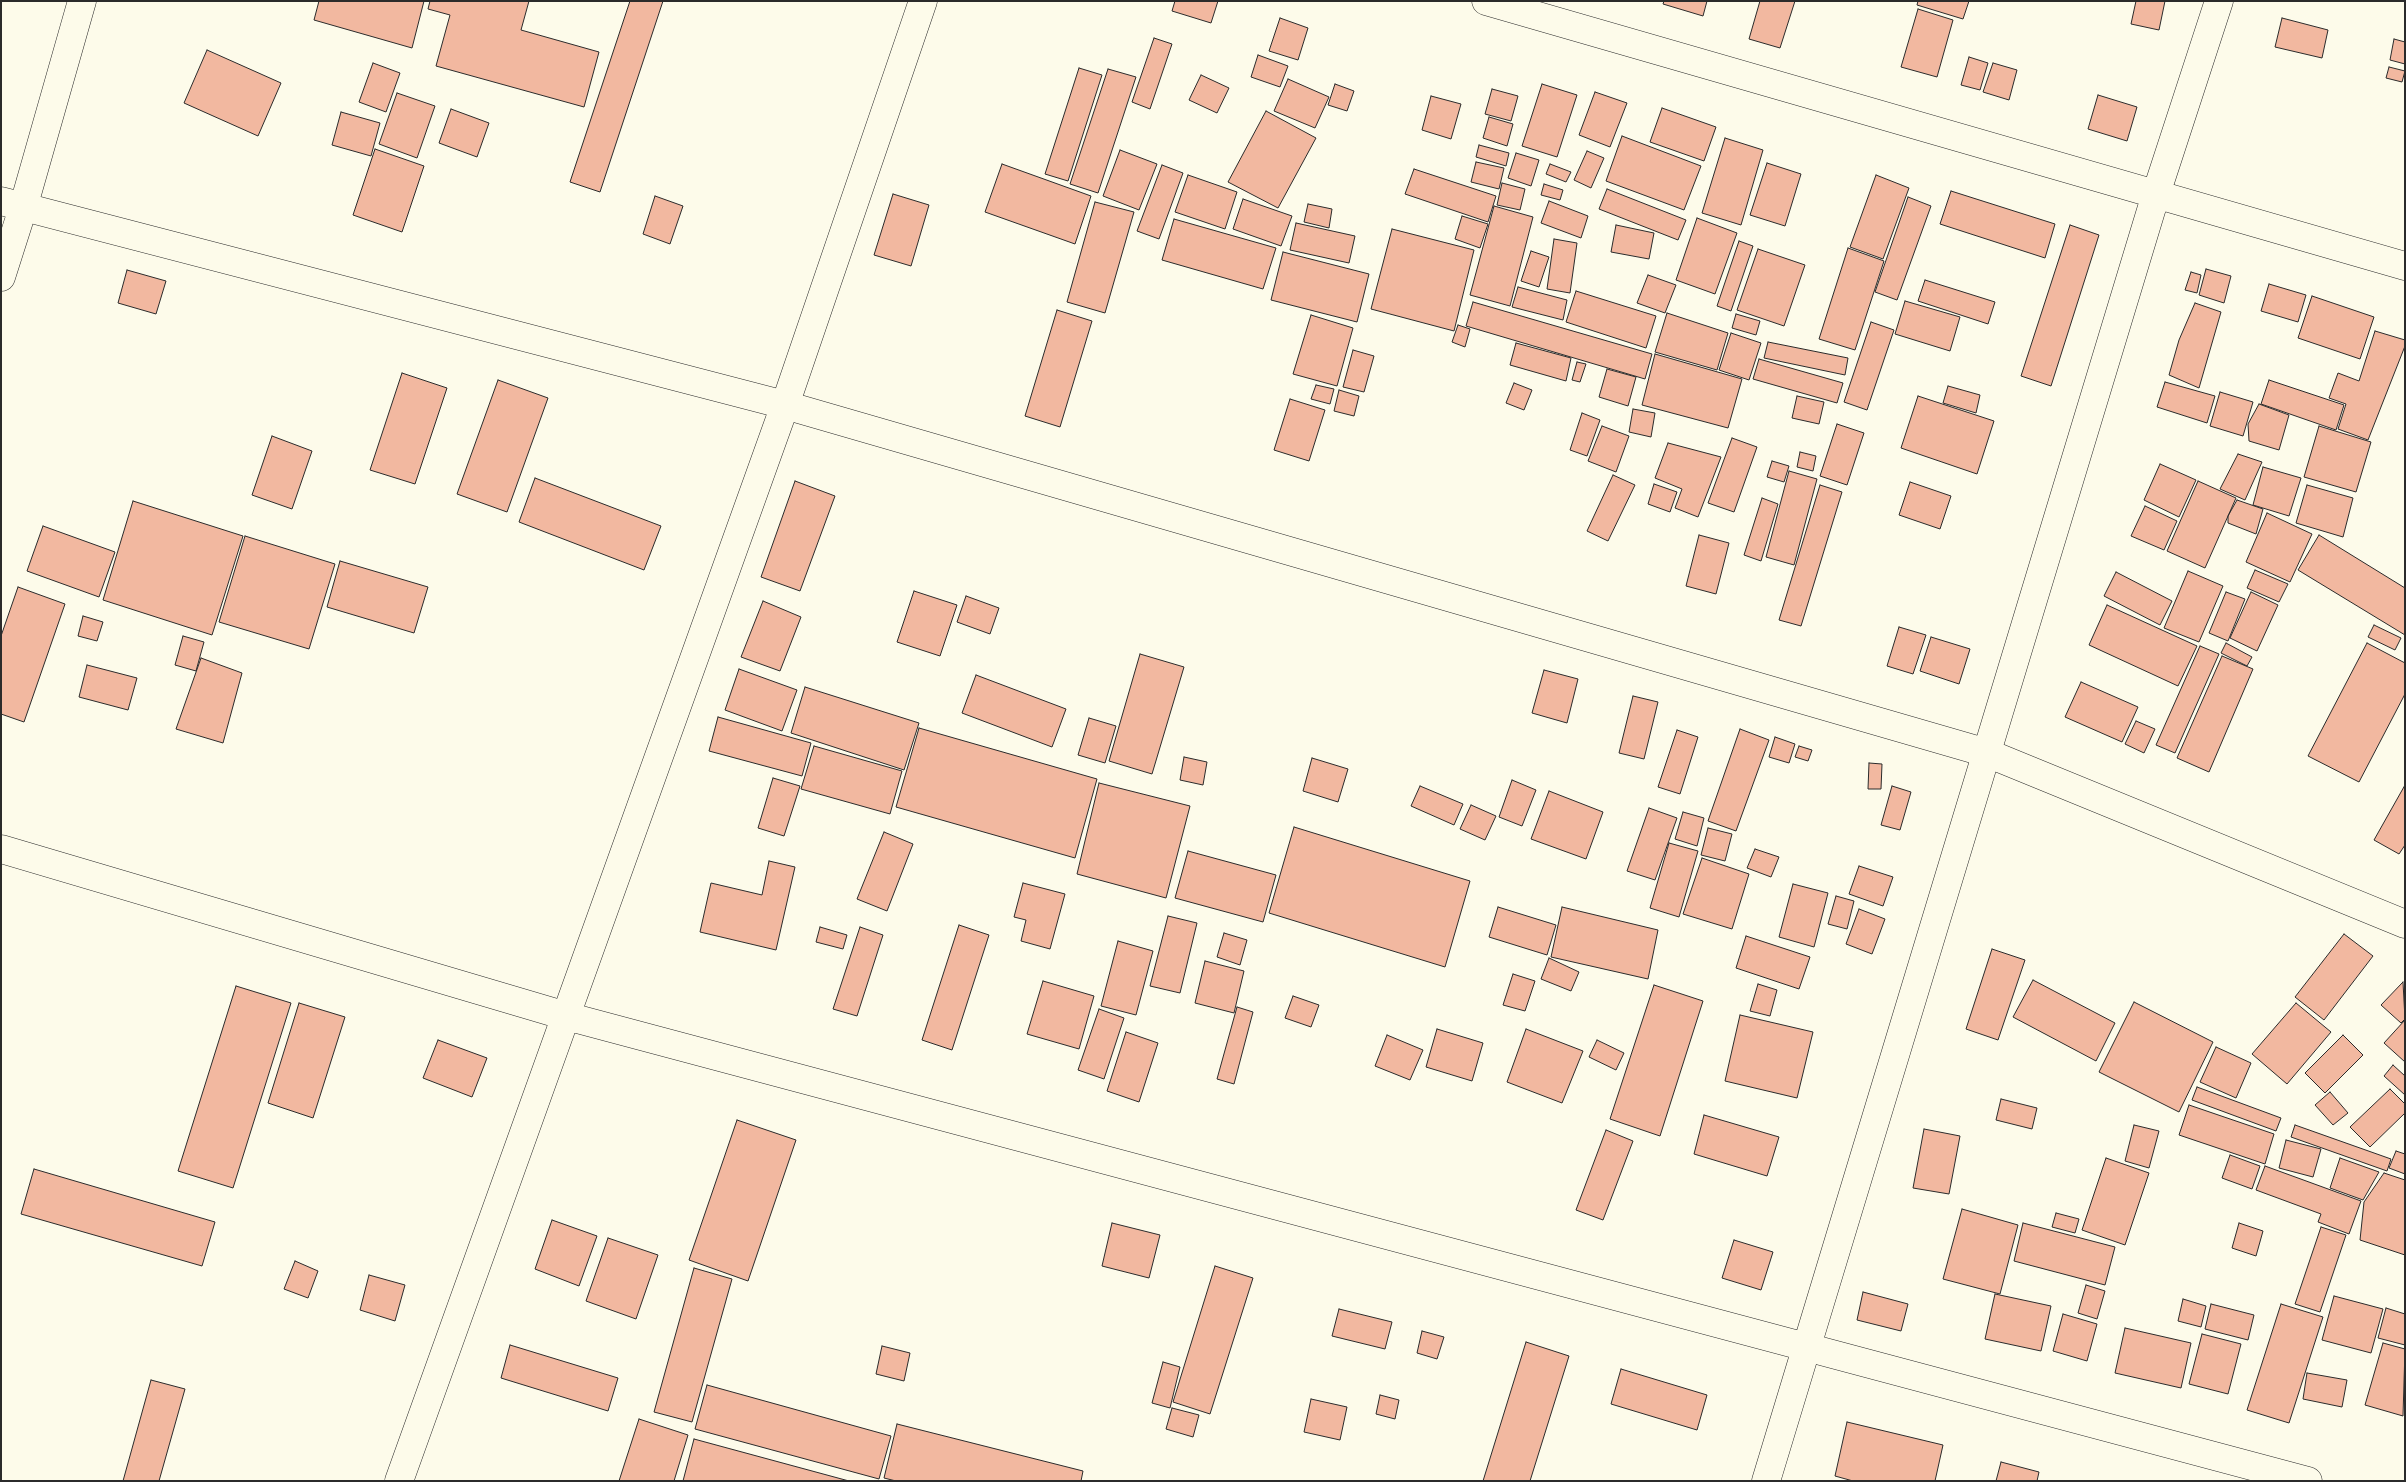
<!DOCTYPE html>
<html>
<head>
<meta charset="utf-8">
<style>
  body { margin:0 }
  #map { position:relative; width:2406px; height:1482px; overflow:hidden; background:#fdfbea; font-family:Overpass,sans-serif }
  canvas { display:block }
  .frame { position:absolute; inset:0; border:2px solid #2b2b2b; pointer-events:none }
</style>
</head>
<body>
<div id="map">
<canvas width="2406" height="1482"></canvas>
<div class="frame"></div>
</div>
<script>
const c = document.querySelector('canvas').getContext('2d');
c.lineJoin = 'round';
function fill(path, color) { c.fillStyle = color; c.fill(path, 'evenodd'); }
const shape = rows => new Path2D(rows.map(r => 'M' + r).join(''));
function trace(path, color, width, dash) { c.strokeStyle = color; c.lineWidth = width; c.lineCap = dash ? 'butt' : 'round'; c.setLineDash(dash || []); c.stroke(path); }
const building = shape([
  [319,1,424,1,412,48,314,20,319,1],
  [430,1,529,1,521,30,599,52,584,107,436,66,450,15,428,9,430,1],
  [630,1,663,1,600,192,570,182,630,1],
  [1175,1,1218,1,1211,23,1172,11,1175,1],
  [1664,1,1707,1,1703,16,1663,4,1664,1],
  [1760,1,1795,1,1780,48,1749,39,1760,1],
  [1918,1,1969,1,1963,19,1917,5,1918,1],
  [2136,1,2165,1,2159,30,2131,24,2136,1],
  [1918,9,1953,20,1937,77,1901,67,1918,9],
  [1280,18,1308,28,1298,60,1269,51,1280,18],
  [2282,18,2328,30,2322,58,2275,47,2282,18],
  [1154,38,1172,44,1150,109,1132,102,1154,38],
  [2394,39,2405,42,2405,64,2390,60,2394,39],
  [207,50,281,83,258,136,184,103,207,50],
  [1258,55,1288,66,1280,87,1251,77,1258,55],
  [1969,57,1988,63,1980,90,1961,85,1969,57],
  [373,63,400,73,386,112,359,102,373,63],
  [1993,63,2017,70,2009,100,1983,92,1993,63],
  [2389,67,2405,71,2402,82,2386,78,2389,67],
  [1079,68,1102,75,1068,181,1045,174,1079,68],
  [1108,69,1136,77,1098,193,1070,184,1108,69],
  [1201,75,1229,88,1217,113,1189,100,1201,75],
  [1288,79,1329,97,1315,128,1274,111,1288,79],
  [1335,84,1354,91,1347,111,1328,105,1335,84],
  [1542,84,1577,95,1557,157,1522,146,1542,84],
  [1492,89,1518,96,1511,121,1485,114,1492,89],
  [1595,92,1627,103,1610,147,1579,135,1595,92],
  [397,93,435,106,417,158,379,144,397,93],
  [2098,95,2137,107,2127,141,2088,129,2098,95],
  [1431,96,1461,104,1451,139,1422,130,1431,96],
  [1662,108,1716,127,1704,161,1650,142,1662,108],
  [451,109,489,123,477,157,439,143,451,109],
  [1266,111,1316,138,1278,208,1228,182,1266,111],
  [341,112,380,123,371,156,332,145,341,112],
  [1489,117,1513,124,1507,146,1483,138,1489,117],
  [1622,136,1701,166,1684,210,1606,181,1622,136],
  [1725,138,1763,150,1741,225,1702,213,1725,138],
  [1479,145,1509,153,1506,166,1476,157,1479,145],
  [375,149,424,166,402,232,353,215,375,149],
  [1120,150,1157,164,1139,210,1103,196,1120,150],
  [1587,151,1604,158,1591,188,1574,180,1587,151],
  [1516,153,1539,160,1531,186,1508,178,1516,153],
  [1476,162,1504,168,1499,189,1471,182,1476,162],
  [1767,163,1801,174,1785,226,1750,215,1767,163],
  [1002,164,1091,196,1075,244,985,212,1002,164],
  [1550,164,1571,172,1566,182,1546,174,1550,164],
  [1162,165,1183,173,1159,239,1137,231,1162,165],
  [1414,169,1496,196,1488,222,1405,194,1414,169],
  [1188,175,1237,192,1225,229,1175,212,1188,175],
  [1876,175,1909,188,1883,259,1850,247,1876,175],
  [1502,183,1525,189,1520,210,1497,205,1502,183],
  [1544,184,1563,190,1560,200,1541,195,1544,184],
  [1607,189,1686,220,1678,240,1599,209,1607,189],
  [1951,191,2055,224,2045,258,1940,224,1951,191],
  [893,194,929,205,911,266,874,255,893,194],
  [655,196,683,206,670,244,643,234,655,196],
  [1908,197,1931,206,1897,300,1875,292,1908,197],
  [1243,199,1292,216,1281,246,1233,229,1243,199],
  [1549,201,1588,216,1581,238,1541,223,1549,201],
  [1095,202,1134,212,1105,313,1067,302,1095,202],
  [1308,204,1332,209,1329,228,1304,222,1308,204],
  [1494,206,1533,217,1510,306,1470,295,1494,206],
  [1462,216,1488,224,1480,248,1455,239,1462,216],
  [1697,218,1737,233,1715,294,1676,280,1697,218],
  [1174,219,1276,248,1263,289,1162,260,1174,219],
  [1296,223,1355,236,1349,263,1290,250,1296,223],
  [1616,225,1654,233,1649,259,1611,252,1616,225],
  [2070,225,2099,235,2051,386,2021,376,2070,225],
  [1392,229,1474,250,1454,331,1371,309,1392,229],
  [1554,239,1577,243,1570,293,1547,289,1554,239],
  [1739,241,1753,246,1731,311,1717,306,1739,241],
  [1848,248,1884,261,1855,350,1819,339,1848,248],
  [1758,249,1805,265,1784,326,1737,310,1758,249],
  [1531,251,1549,257,1539,287,1521,281,1531,251],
  [1283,252,1369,274,1357,322,1271,300,1283,252],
  [2206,269,2231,276,2224,303,2199,295,2206,269],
  [127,270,166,281,156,314,118,303,127,270],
  [2191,272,2201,275,2197,293,2185,290,2191,272],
  [1648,275,1676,285,1665,313,1637,303,1648,275],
  [1925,280,1995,302,1988,324,1918,301,1925,280],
  [2269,284,2306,295,2298,322,2261,311,2269,284],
  [1518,287,1567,300,1563,320,1512,307,1518,287],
  [1576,291,1656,316,1646,348,1566,322,1576,291],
  [2312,296,2374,317,2360,359,2298,338,2312,296],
  [1905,301,1960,317,1950,351,1895,334,1905,301],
  [1473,302,1652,354,1645,379,1466,326,1473,302],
  [2195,303,2221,312,2199,388,2169,375,2179,340,2195,303],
  [1057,310,1092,321,1060,427,1025,416,1057,310],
  [1667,313,1728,333,1717,370,1655,352,1667,313],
  [1736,314,1760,321,1756,335,1732,328,1736,314],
  [1311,315,1353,328,1337,386,1293,374,1311,315],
  [1871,322,1894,330,1867,410,1844,402,1871,322],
  [1458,325,1470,329,1465,347,1452,342,1458,325],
  [2375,331,2405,340,2405,346,2368,440,2338,429,2346,404,2329,398,2338,373,2359,381,2375,331],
  [1731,333,1761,343,1749,380,1719,370,1731,333],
  [1768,342,1848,358,1845,375,1764,358,1768,342],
  [1516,343,1571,358,1566,381,1510,365,1516,343],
  [1353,350,1374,356,1364,392,1343,387,1353,350],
  [1655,354,1742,379,1728,428,1642,405,1655,354],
  [1759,359,1843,383,1837,403,1753,379,1759,359],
  [1577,362,1586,364,1580,382,1572,380,1577,362],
  [1607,369,1636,377,1628,406,1599,397,1607,369],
  [402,373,447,388,415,484,370,470,402,373],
  [498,380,548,398,507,512,457,494,498,380],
  [2269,380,2344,405,2336,430,2261,404,2269,380],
  [2165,382,2215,396,2207,423,2157,407,2165,382],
  [1514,383,1532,390,1524,410,1506,403,1514,383],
  [1316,385,1334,389,1330,404,1311,399,1316,385],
  [1948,386,1980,395,1976,413,1943,403,1948,386],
  [1339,390,1359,396,1354,416,1334,411,1339,390],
  [2220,392,2253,402,2243,436,2210,426,2220,392],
  [1797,396,1824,402,1819,424,1792,418,1797,396],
  [1918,396,1994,421,1977,474,1901,448,1918,396],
  [1290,399,1325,410,1309,461,1274,450,1290,399],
  [2259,404,2289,415,2279,450,2249,441,2248,424,2259,404],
  [1633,409,1655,413,1651,437,1629,432,1633,409],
  [1582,413,1600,420,1587,456,1570,450,1582,413],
  [1837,424,1864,433,1847,485,1820,476,1837,424],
  [1602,426,1629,436,1616,472,1588,461,1602,426],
  [2319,426,2371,442,2356,492,2304,477,2319,426],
  [272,436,312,451,292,509,252,495,272,436],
  [1732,438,1757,447,1734,512,1708,503,1732,438],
  [1668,443,1721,457,1698,517,1675,508,1682,489,1655,478,1668,443],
  [1800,452,1816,456,1813,471,1797,467,1800,452],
  [2238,454,2262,462,2245,500,2220,489,2238,454],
  [1772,461,1789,466,1784,482,1767,477,1772,461],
  [2160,464,2196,480,2179,517,2144,500,2160,464],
  [2263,467,2301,478,2289,516,2253,505,2263,467],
  [1789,471,1817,479,1794,565,1766,557,1789,471],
  [1613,475,1635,485,1608,541,1587,531,1613,475],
  [535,478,661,526,644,570,519,522,535,478],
  [795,481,835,496,800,591,761,577,795,481],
  [2198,481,2236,498,2205,568,2167,551,2198,481],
  [1910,482,1951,496,1940,529,1899,515,1910,482],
  [1654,484,1677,492,1670,512,1648,504,1654,484],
  [1820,485,1842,492,1801,626,1779,620,1820,485],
  [2307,485,2353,498,2343,537,2296,523,2307,485],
  [1762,498,1778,504,1761,561,1744,555,1762,498],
  [2237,500,2263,509,2256,534,2228,523,2228,516,2237,500],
  [133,501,243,536,212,635,103,600,133,501],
  [2145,506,2177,521,2164,550,2131,536,2145,506],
  [2267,513,2312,534,2290,582,2246,562,2267,513],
  [43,526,115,552,99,597,27,571,43,526],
  [1699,535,1729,543,1716,594,1686,586,1699,535],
  [2319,535,2405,588,2405,635,2298,570,2319,535],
  [245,536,335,564,309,649,219,622,245,536],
  [340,561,428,587,414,633,327,607,340,561],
  [2255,570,2288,584,2279,602,2247,588,2255,570],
  [2188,571,2223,586,2199,642,2164,628,2188,571],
  [2116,572,2172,601,2160,625,2104,596,2116,572],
  [18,587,65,604,24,722,1,714,1,636,18,587],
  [914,591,957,605,940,656,897,642,914,591],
  [2226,592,2245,599,2228,641,2209,633,2226,592],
  [2251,592,2278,605,2257,651,2230,638,2251,592],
  [966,596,999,608,990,634,957,622,966,596],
  [763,601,801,617,780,671,741,657,763,601],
  [2107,605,2197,646,2178,686,2089,645,2107,605],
  [83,616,103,622,97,641,78,636,83,616],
  [2374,625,2401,638,2395,650,2368,637,2374,625],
  [1899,627,1926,635,1913,674,1887,666,1899,627],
  [183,636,204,642,196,671,175,665,183,636],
  [1931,637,1970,649,1959,684,1920,671,1931,637],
  [2226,643,2252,657,2247,666,2221,653,2226,643],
  [2367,643,2405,663,2405,694,2359,782,2308,756,2367,643],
  [2200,646,2219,654,2175,753,2156,745,2200,646],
  [1140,654,1184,667,1152,774,1109,761,1140,654],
  [2222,656,2253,669,2209,772,2177,758,2222,656],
  [201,658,242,673,223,743,176,729,201,658],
  [87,665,137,678,128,710,79,697,87,665],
  [739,669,797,690,782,731,725,710,739,669],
  [1544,670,1578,679,1567,723,1532,713,1544,670],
  [976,675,1066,709,1052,747,962,713,976,675],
  [2081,682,2138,707,2122,742,2065,717,2081,682],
  [805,687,919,723,904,770,791,733,805,687],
  [1633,696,1658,702,1644,759,1619,753,1633,696],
  [718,717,811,743,802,776,709,751,718,717],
  [1089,718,1116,726,1105,763,1078,755,1089,718],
  [2136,721,2155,729,2144,753,2125,744,2136,721],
  [919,728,1097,779,1075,858,896,807,919,728],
  [1740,729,1769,740,1736,831,1708,821,1740,729],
  [1677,730,1698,737,1680,794,1658,787,1677,730],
  [1775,737,1795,744,1789,763,1769,757,1775,737],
  [814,746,902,771,890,814,801,789,814,746],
  [1799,746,1812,750,1808,761,1795,757,1799,746],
  [1184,757,1207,762,1203,785,1180,780,1184,757],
  [1312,758,1348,769,1338,802,1303,791,1312,758],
  [1869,763,1882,764,1881,789,1868,789,1869,763],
  [773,778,800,786,784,836,758,828,773,778],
  [1512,780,1536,790,1522,826,1499,817,1512,780],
  [1099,783,1190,806,1166,898,1077,874,1099,783],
  [2405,785,2405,845,2399,854,2374,840,2405,785],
  [1420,786,1463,804,1454,825,1411,806,1420,786],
  [1892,786,1911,792,1900,830,1881,825,1892,786],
  [1549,791,1603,812,1586,859,1531,839,1549,791],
  [1471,805,1496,816,1485,840,1460,829,1471,805],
  [1649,808,1677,818,1655,880,1627,871,1649,808],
  [1683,812,1704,818,1697,846,1675,839,1683,812],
  [1294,827,1470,881,1445,967,1269,913,1294,827],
  [1708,828,1732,834,1725,861,1701,855,1708,828],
  [884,832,913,844,887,911,857,899,884,832],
  [1669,843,1698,851,1679,917,1650,908,1669,843],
  [1755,849,1779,857,1771,877,1747,868,1755,849],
  [1188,851,1276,875,1263,922,1175,898,1188,851],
  [1702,858,1749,874,1732,929,1683,914,1702,858],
  [769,861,795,867,776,950,700,932,711,883,762,895,769,861],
  [1859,866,1893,877,1883,906,1849,894,1859,866],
  [1023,883,1065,894,1050,949,1021,941,1026,920,1014,917,1023,883],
  [1793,884,1828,893,1814,947,1779,937,1793,884],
  [1836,896,1854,901,1847,929,1828,924,1836,896],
  [1498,907,1556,925,1547,955,1489,937,1498,907],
  [1562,907,1658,930,1648,979,1551,957,1562,907],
  [1859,909,1885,919,1872,954,1846,944,1859,909],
  [1168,916,1197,923,1180,993,1150,986,1168,916],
  [959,925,989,935,952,1050,922,1040,959,925],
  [820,927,847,935,843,949,816,942,820,927],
  [860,927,883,935,857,1016,833,1009,860,927],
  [1224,933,1247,940,1240,965,1217,957,1224,933],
  [2344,934,2373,956,2324,1020,2295,997,2344,934],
  [1746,936,1810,957,1799,989,1736,968,1746,936],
  [1118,941,1153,951,1136,1015,1101,1006,1118,941],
  [1992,949,2025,960,1998,1040,1966,1029,1992,949],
  [1549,958,1579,972,1571,991,1541,979,1549,958],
  [1205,961,1244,971,1234,1013,1195,1003,1205,961],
  [1513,974,1535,981,1525,1011,1503,1005,1513,974],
  [2033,980,2115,1023,2096,1061,2013,1017,2033,980],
  [1043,981,1094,996,1079,1049,1027,1034,1043,981],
  [2403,982,2405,1019,2401,1023,2381,1005,2403,982],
  [1758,984,1777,990,1770,1016,1750,1011,1758,984],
  [1654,985,1703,1001,1660,1136,1610,1119,1654,985],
  [236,986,291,1003,233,1188,178,1171,236,986],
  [1293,996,1319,1005,1311,1027,1285,1018,1293,996],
  [2134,1002,2213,1042,2179,1112,2099,1072,2134,1002],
  [299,1003,345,1017,313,1118,268,1103,299,1003],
  [2296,1003,2331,1032,2287,1084,2252,1054,2296,1003],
  [1237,1007,1253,1012,1234,1084,1217,1079,1237,1007],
  [1099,1009,1124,1018,1104,1079,1078,1070,1099,1009],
  [1740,1015,1813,1032,1797,1098,1725,1081,1740,1015],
  [2405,1020,2405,1062,2384,1043,2405,1020],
  [1437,1029,1483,1043,1472,1081,1426,1067,1437,1029],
  [1526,1029,1583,1051,1562,1103,1507,1082,1526,1029],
  [1126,1032,1158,1043,1139,1102,1107,1091,1126,1032],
  [1387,1035,1423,1050,1410,1080,1375,1066,1387,1035],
  [2343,1035,2363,1055,2325,1093,2305,1073,2343,1035],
  [438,1040,487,1058,472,1097,423,1078,438,1040],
  [1597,1040,1624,1053,1616,1070,1589,1057,1597,1040],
  [2216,1047,2251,1063,2236,1098,2200,1082,2216,1047],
  [2393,1065,2405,1076,2405,1095,2384,1076,2393,1065],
  [2197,1087,2281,1118,2276,1131,2192,1100,2197,1087],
  [2390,1089,2405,1104,2405,1113,2370,1147,2350,1127,2390,1089],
  [2330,1092,2348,1113,2333,1125,2315,1105,2330,1092],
  [2001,1099,2037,1108,2032,1129,1996,1120,2001,1099],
  [2189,1105,2274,1134,2265,1164,2179,1135,2189,1105],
  [1704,1115,1779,1137,1767,1176,1694,1154,1704,1115],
  [737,1120,796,1140,748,1281,689,1260,737,1120],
  [2134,1125,2159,1131,2149,1168,2125,1161,2134,1125],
  [2295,1125,2391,1159,2387,1171,2291,1137,2295,1125],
  [1924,1129,1960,1136,1949,1194,1913,1188,1924,1129],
  [1606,1130,1633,1141,1603,1220,1576,1210,1606,1130],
  [2286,1140,2321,1149,2313,1177,2279,1168,2286,1140],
  [2396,1151,2405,1154,2405,1174,2389,1168,2396,1151],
  [2230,1155,2260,1166,2252,1189,2222,1178,2230,1155],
  [2106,1158,2149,1173,2125,1245,2082,1230,2106,1158],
  [2340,1158,2379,1172,2363,1200,2330,1188,2340,1158],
  [2265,1166,2361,1201,2349,1234,2318,1222,2321,1214,2256,1190,2265,1166],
  [34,1169,215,1222,202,1266,21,1214,34,1169],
  [2384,1173,2405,1180,2405,1255,2360,1240,2364,1202,2384,1173],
  [1962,1209,2018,1225,2000,1294,1943,1279,1962,1209],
  [2056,1213,2079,1219,2075,1233,2052,1227,2056,1213],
  [552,1220,597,1236,579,1286,535,1269,552,1220],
  [1112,1223,1160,1235,1149,1278,1102,1266,1112,1223],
  [2023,1223,2115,1247,2105,1285,2014,1261,2023,1223],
  [2239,1223,2263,1231,2256,1256,2232,1248,2239,1223],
  [2321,1227,2346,1235,2320,1312,2295,1304,2321,1227],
  [608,1238,658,1255,636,1319,586,1301,608,1238],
  [1734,1240,1773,1252,1761,1290,1722,1278,1734,1240],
  [295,1261,318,1271,308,1298,284,1289,295,1261],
  [1215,1266,1253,1278,1210,1414,1173,1402,1215,1266],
  [694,1268,732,1279,692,1422,654,1412,694,1268],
  [369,1275,405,1285,395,1321,360,1310,369,1275],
  [2086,1285,2105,1291,2097,1319,2078,1313,2086,1285],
  [1863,1292,1908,1304,1901,1331,1857,1320,1863,1292],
  [1995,1294,2051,1306,2041,1351,1985,1339,1995,1294],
  [2334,1296,2383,1309,2371,1353,2322,1340,2334,1296],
  [2183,1299,2206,1306,2201,1327,2178,1321,2183,1299],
  [2211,1304,2254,1315,2248,1340,2205,1329,2211,1304],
  [2281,1304,2323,1317,2289,1423,2247,1410,2281,1304],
  [2386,1308,2405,1314,2405,1345,2378,1338,2386,1308],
  [1339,1309,1392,1322,1385,1349,1332,1336,1339,1309],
  [2063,1314,2097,1324,2087,1361,2053,1351,2063,1314],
  [2125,1328,2191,1343,2181,1388,2115,1373,2125,1328],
  [1422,1331,1444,1337,1437,1359,1417,1353,1422,1331],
  [2202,1334,2241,1344,2228,1394,2189,1384,2202,1334],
  [1526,1342,1569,1356,1530,1481,1483,1481,1526,1342],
  [2383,1343,2405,1349,2403,1416,2365,1405,2383,1343],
  [510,1345,618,1378,608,1411,501,1378,510,1345],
  [882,1346,910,1353,904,1381,876,1374,882,1346],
  [1163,1362,1180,1367,1170,1408,1152,1403,1163,1362],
  [1621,1369,1707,1395,1697,1430,1611,1404,1621,1369],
  [2307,1373,2347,1380,2342,1407,2303,1399,2307,1373],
  [151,1380,185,1389,159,1481,123,1481,151,1380],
  [707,1385,891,1436,879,1479,695,1429,707,1385],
  [1380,1395,1399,1400,1395,1419,1376,1414,1380,1395],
  [1311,1399,1347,1407,1340,1440,1304,1432,1311,1399],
  [1172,1408,1199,1415,1193,1437,1166,1429,1172,1408],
  [639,1419,688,1435,674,1481,619,1481,639,1419],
  [1847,1422,1943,1445,1935,1481,1853,1481,1835,1476,1847,1422],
  [897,1424,1083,1471,1081,1481,896,1481,884,1478,897,1424],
  [694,1439,849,1481,683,1481,694,1439],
  [2001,1462,2039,1472,2037,1481,1996,1481,2001,1462]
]);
const minor = shape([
  [1486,1,2405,266],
  [1,201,785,405,1987,753,2405,924],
  [1,277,23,208,82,1],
  [1,849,566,1016,2308,1481],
  [399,1481,785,405,923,1],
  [1766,1481,2156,194,2219,1]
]);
fill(building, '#f2b8a0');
trace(building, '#2b2b2b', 1);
trace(minor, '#2b2b2b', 29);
trace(minor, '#fdfbea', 28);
</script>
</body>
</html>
